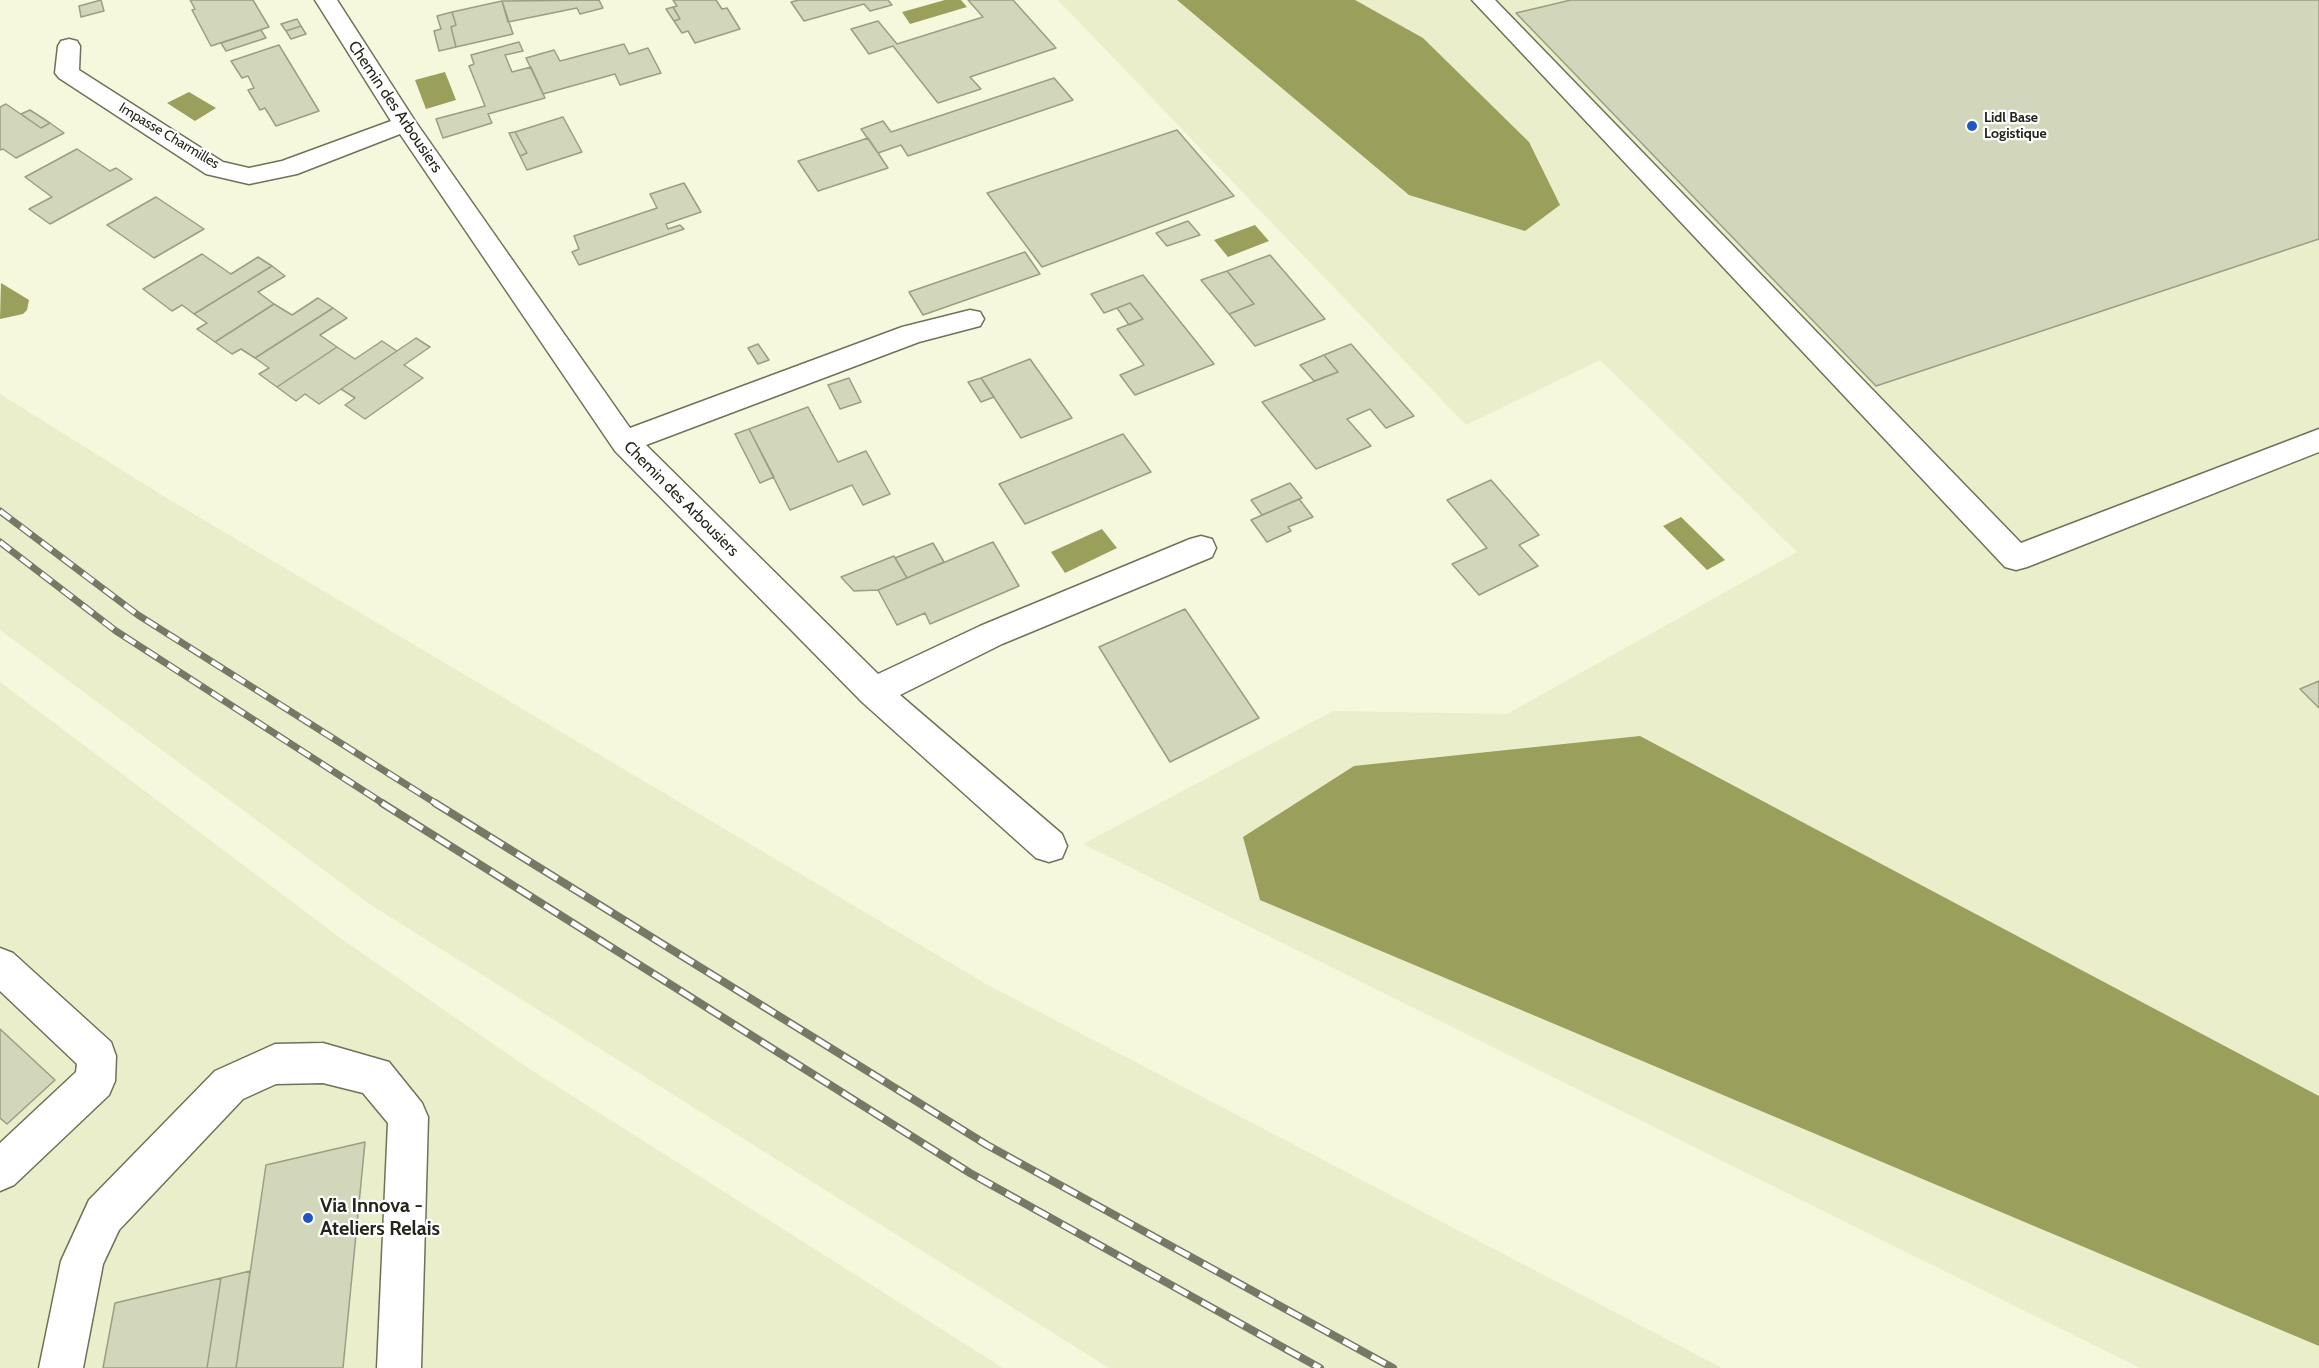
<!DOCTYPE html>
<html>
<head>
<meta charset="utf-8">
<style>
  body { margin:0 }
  canvas { display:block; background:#f5f8dc }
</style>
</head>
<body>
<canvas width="2319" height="1368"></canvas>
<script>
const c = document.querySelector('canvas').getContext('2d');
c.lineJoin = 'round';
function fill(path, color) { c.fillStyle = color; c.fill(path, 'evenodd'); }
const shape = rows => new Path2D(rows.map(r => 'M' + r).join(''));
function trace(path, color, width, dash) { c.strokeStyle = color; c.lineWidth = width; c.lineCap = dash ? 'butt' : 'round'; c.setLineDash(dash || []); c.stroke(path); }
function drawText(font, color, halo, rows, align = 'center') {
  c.font = font + ' Cabin,sans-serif'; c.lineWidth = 4.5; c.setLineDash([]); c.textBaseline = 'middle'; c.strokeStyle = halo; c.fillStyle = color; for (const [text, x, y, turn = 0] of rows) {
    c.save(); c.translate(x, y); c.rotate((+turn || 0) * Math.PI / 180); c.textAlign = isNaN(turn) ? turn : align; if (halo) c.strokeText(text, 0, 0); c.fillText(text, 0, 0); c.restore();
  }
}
const built = shape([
  [1058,0,2319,0,2319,1368,2140,1368,1083,844,1333,711,1507,714,1797,552,1600,360,1466,425],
  [0,394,165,497,986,984,1722,1368,1109,1368,371,905,0,630],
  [0,682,343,940,528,1068,1003,1368,0,1368]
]);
const water = shape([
  [945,0,961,0,967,7,910,24,902,12],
  [1177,0,1355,0,1423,38,1529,142,1560,205,1525,231,1409,195],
  [445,72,456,100,426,109,415,80],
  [189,92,216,108,195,121,167,103],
  [1255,225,1269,241,1228,257,1214,240],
  [1,283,29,300,27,310,23,314,0,319],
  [1681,517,1725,560,1707,570,1663,526],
  [1102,529,1117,548,1065,573,1051,552],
  [1640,736,2319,1096,2319,1346,1260,900,1243,837,1354,766]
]);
const building = shape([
  [101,0,104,11,81,17,79,6,101,0],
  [190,0,253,0,269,27,211,46,192,10,195,9,190,0],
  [599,0,603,8,580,14,577,8,508,22,502,1,599,0],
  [673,0,716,0,722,9,727,8,740,29,695,43,688,31,682,33,674,21,680,19,673,7,677,6,673,0],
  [799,0,888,0,892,5,870,11,864,4,804,21,791,2,799,0],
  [968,0,1013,0,1056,48,970,77,981,89,938,103,893,46,869,54,851,29,878,21,897,44,983,17,968,0],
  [1571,0,2319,0,2319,239,1876,386,1516,13,1571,0],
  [502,1,513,34,456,47,451,27,456,25,452,12,502,1],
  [673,7,680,19,674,21,666,9,673,7],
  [452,12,456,25,451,27,456,47,439,51,434,31,441,29,437,16,452,12],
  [297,19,301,26,286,31,281,24,297,19],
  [301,26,306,34,291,39,286,31,301,26],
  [261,30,266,38,226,51,221,43,261,30],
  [519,42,523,51,505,55,512,72,531,67,545,98,488,114,492,123,443,138,436,119,485,106,469,66,474,64,471,55,519,42],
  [624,44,629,54,648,48,661,73,620,85,615,74,543,94,526,58,554,50,560,61,624,44],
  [279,45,319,111,276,126,265,108,260,110,248,90,254,88,248,76,242,78,231,61,279,45],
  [1054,78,1073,100,908,156,901,145,878,153,861,129,883,121,891,132,1054,78],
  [6,104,41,128,50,123,64,133,16,158,3,149,0,150,0,107,6,104],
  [30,110,50,123,41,128,21,114,30,110],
  [563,117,582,152,527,170,520,156,527,153,515,132,563,117],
  [1177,130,1234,196,1042,267,987,193,1177,130],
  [515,132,527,153,520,156,509,133,515,132],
  [868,138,888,168,818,191,798,161,868,138],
  [77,149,110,171,116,168,132,179,50,224,29,209,52,197,25,177,77,149],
  [684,183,701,212,666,224,668,229,680,225,684,229,579,265,572,252,579,249,574,236,657,208,650,194,684,183],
  [156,197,204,229,154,258,107,225,156,197],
  [1188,221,1200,235,1167,246,1156,233,1188,221],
  [1025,252,1040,274,923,315,909,292,1025,252],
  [202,254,231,274,258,257,272,266,194,314,182,305,172,311,143,289,202,254],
  [1270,255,1325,319,1255,346,1229,314,1254,304,1227,271,1270,255],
  [272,266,285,276,258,292,274,304,215,342,197,329,207,323,194,314,272,266],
  [1227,271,1254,304,1229,314,1201,280,1227,271],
  [1143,275,1214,364,1135,395,1120,375,1144,365,1117,329,1143,319,1130,303,1104,313,1091,294,1143,275],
  [318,298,333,308,255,358,241,349,232,354,215,342,274,304,292,315,318,298],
  [1130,303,1143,319,1129,325,1117,308,1130,303],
  [333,308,347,318,320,335,337,347,277,387,259,374,269,368,255,358,333,308],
  [416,338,430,347,404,365,423,378,365,419,345,405,355,398,341,389,416,338],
  [382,341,397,351,319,404,305,394,296,401,277,387,337,347,355,359,382,341],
  [758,344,769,360,758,364,748,348,758,344],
  [1351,344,1414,416,1386,428,1370,409,1347,419,1371,446,1316,469,1262,402,1338,372,1324,355,1351,344],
  [1324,355,1338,372,1314,381,1300,365,1324,355],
  [1030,359,1072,418,1021,438,981,378,1030,359],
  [849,378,861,402,840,409,828,385,849,378],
  [981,378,994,397,981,402,968,382,981,378],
  [808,407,838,462,866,451,890,494,863,505,852,485,790,510,749,429,808,407],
  [749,429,774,477,760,483,735,434,749,429],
  [1123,434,1151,472,1025,524,999,484,1123,434],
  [1491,480,1539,535,1519,545,1538,566,1479,595,1452,564,1487,548,1447,500,1491,480],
  [1290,483,1302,498,1262,515,1251,500,1290,483],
  [1299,499,1313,517,1288,527,1291,531,1267,542,1251,520,1299,499],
  [993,542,1019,586,930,624,925,613,897,625,878,590,993,542],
  [933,543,944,562,907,578,895,558,933,543],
  [894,556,907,578,878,590,854,591,841,577,894,556],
  [1185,609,1259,718,1170,762,1099,647,1185,609],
  [2319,681,2319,708,2300,689,2319,681],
  [0,1029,55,1080,7,1124,0,1118,0,1029],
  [365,1142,343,1368,236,1368,266,1165,365,1142],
  [250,1271,236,1368,207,1368,221,1278,250,1271],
  [221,1278,207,1368,103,1368,115,1303,221,1278]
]);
const minor = shape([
  [315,0,337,0,415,121,630,428,902,327,970,310,980,312,984,319,980,326,919,342,646,445,878,674,980,626,1190,539,1201,536,1212,539,1216,548,1212,557,1002,644,900,695,1062,834,1067,846,1062,858,1049,862,1036,858,862,702,615,451,400,134,297,174,249,184,206,174,59,78,55,73,58,46,61,41,69,39,77,41,80,46,79,70,223,162,249,168,282,161,391,121,315,0],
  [1472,0,1495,0,2021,543,2319,429,2319,452,2027,567,2016,570,2005,567,1472,0],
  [0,948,13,953,111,1042,116,1056,115,1081,109,1095,14,1185,0,1191,0,1143,76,1072,77,1064,0,991,0,948],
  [323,1043,389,1062,422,1103,428,1117,421,1368,377,1368,388,1123,363,1093,323,1083,276,1084,243,1099,119,1230,103,1264,83,1368,39,1368,61,1261,89,1200,215,1071,275,1044,323,1043]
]);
const railFar1 = shape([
  [0,511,138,615,437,804],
  [0,542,116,631,384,804]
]);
const rail = shape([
  [382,803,970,1173,1320,1368],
  [435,803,987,1145,1393,1368]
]);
const markers = [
  [1972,126,6,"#2056c3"],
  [308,1218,6,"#2056c3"]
];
const farPoinames = [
  ["Lidl Base",1984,118],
  ["Logistique",1984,134]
];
const farStreetnames = [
  ["Impasse Charmilles",169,136,31]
];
const streetNames = [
  ["Chemin des Arbousiers",395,107,56],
  ["Chemin des Arbousiers",681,499,45]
];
const nearPoinames = [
  ["Via Innova -",320,1206],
  ["Ateliers Relais",320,1229]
];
fill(built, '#eaeeca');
fill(water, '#9aa05b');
fill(building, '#d2d6ba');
trace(building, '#9b9e83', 1.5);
trace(minor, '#6f7158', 3);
fill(minor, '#fff');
trace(railFar1, '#777967', 7);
trace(rail, '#777967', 8);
trace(railFar1, '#fff', 4.5, [13]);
trace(rail, '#fff', 5, [16]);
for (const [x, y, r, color] of markers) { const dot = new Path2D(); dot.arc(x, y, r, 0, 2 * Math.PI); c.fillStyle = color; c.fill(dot); trace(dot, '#fff', 2); }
drawText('bold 14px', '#25261b', '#fff', farPoinames, 'left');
drawText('14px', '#25261b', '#fff', farStreetnames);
drawText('16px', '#25261b', '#fff', streetNames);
drawText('bold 20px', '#25261b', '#fff', nearPoinames, 'left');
</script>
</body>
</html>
